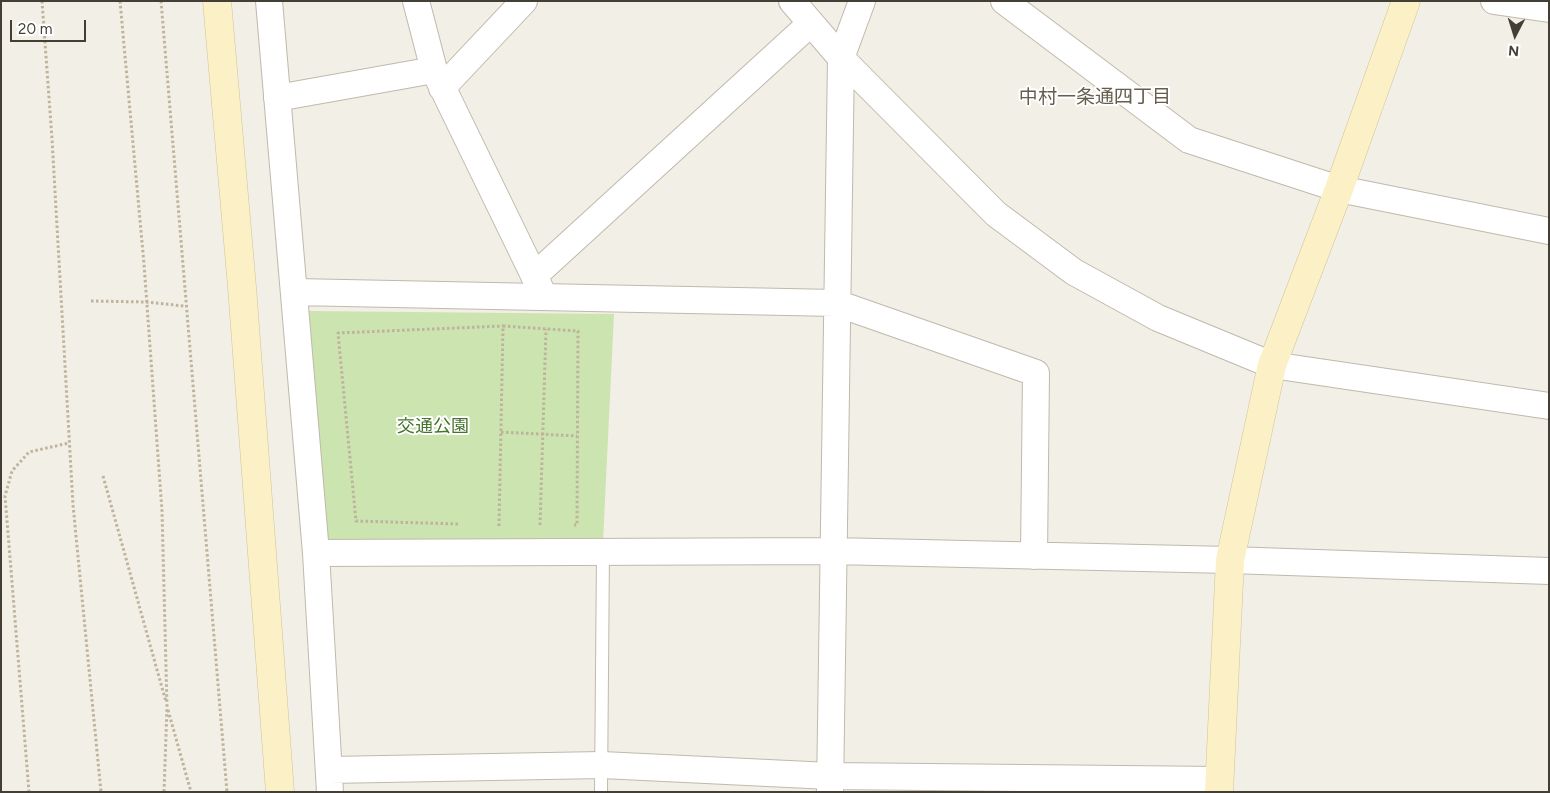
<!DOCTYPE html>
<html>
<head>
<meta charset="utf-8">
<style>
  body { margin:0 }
  #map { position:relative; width:1550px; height:793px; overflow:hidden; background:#f2efe6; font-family:Figtree,sans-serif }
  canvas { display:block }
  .frame { position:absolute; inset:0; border:2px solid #443f36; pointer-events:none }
  .north { position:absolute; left:1490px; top:10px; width:50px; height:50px; -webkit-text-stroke:4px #fff; paint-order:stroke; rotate:185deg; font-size:14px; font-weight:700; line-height:20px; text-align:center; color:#443f36 }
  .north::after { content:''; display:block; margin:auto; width:18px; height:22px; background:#443f36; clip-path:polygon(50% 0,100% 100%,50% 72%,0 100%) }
  .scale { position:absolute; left:10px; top:20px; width:76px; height:22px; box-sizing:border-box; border:2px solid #443f36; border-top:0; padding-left:6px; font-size:15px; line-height:18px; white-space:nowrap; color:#443f36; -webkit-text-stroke:4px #fff; paint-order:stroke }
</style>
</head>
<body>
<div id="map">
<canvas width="1550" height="793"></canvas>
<div class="frame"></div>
<div class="north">N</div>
<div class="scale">20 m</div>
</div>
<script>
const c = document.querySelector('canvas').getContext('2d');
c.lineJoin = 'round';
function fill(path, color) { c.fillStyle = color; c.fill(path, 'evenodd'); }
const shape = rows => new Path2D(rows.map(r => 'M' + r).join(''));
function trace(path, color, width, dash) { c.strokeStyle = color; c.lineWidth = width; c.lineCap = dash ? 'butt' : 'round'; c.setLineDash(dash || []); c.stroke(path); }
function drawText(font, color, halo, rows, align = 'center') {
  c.font = font + ' Figtree,"Noto Sans JP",sans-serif'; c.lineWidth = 4; c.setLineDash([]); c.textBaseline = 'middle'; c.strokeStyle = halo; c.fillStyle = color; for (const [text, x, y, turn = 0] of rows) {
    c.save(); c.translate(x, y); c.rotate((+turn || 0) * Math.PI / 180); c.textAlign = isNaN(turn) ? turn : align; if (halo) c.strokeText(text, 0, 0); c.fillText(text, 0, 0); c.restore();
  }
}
const green = shape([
  [309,311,614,314,603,541,328,542]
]);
const path = shape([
  [42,1,52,139,73,505,101,792],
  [120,1,144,264,162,511,167,707,164,792],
  [161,1,227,792],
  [91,301,146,302,184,306],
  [501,432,577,436],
  [103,476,166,702],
  [458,524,356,521,338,333,503,326],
  [540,525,546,329],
  [499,526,503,326,578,331,577,525,574,525],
  [168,710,191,792],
  [29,792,5,496,12,471,29,452,69,443]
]);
const lane = shape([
  [601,792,603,550]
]);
const street = shape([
  [269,1,316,553,330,792],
  [416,1,434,70,541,290],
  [792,1,841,58,996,214,1074,272,1158,318,1272,365,1549,406],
  [1004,1,1189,140,1339,189,1549,231],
  [1494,1,1549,9],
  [442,88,524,1],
  [277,98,434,70],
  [534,276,811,23],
  [295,292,836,303,1036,373,1034,556],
  [316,553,833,551,1230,560,1549,571],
  [329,770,602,765,830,776,1219,780],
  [830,792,841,58,862,1]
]);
const secondary = shape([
  [217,1,242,287,280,792],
  [1219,792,1230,560,1272,365,1339,189,1406,1]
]);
const parkNames = [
  ["交通公園",433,427]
];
const neighbourhoodNames = [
  ["中村一条通四丁目",1095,97]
];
fill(green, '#cce4b0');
trace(lane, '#c0b9ac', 14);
trace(street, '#c0b9ac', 28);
trace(secondary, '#d0c398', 29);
trace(path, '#beb39b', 3, [2.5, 2.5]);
trace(lane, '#fff', 12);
trace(street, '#fff', 26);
trace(secondary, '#fcf0c6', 28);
drawText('18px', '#45732c', '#fff', parkNames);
drawText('19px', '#675d4d', '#fff', neighbourhoodNames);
</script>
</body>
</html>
